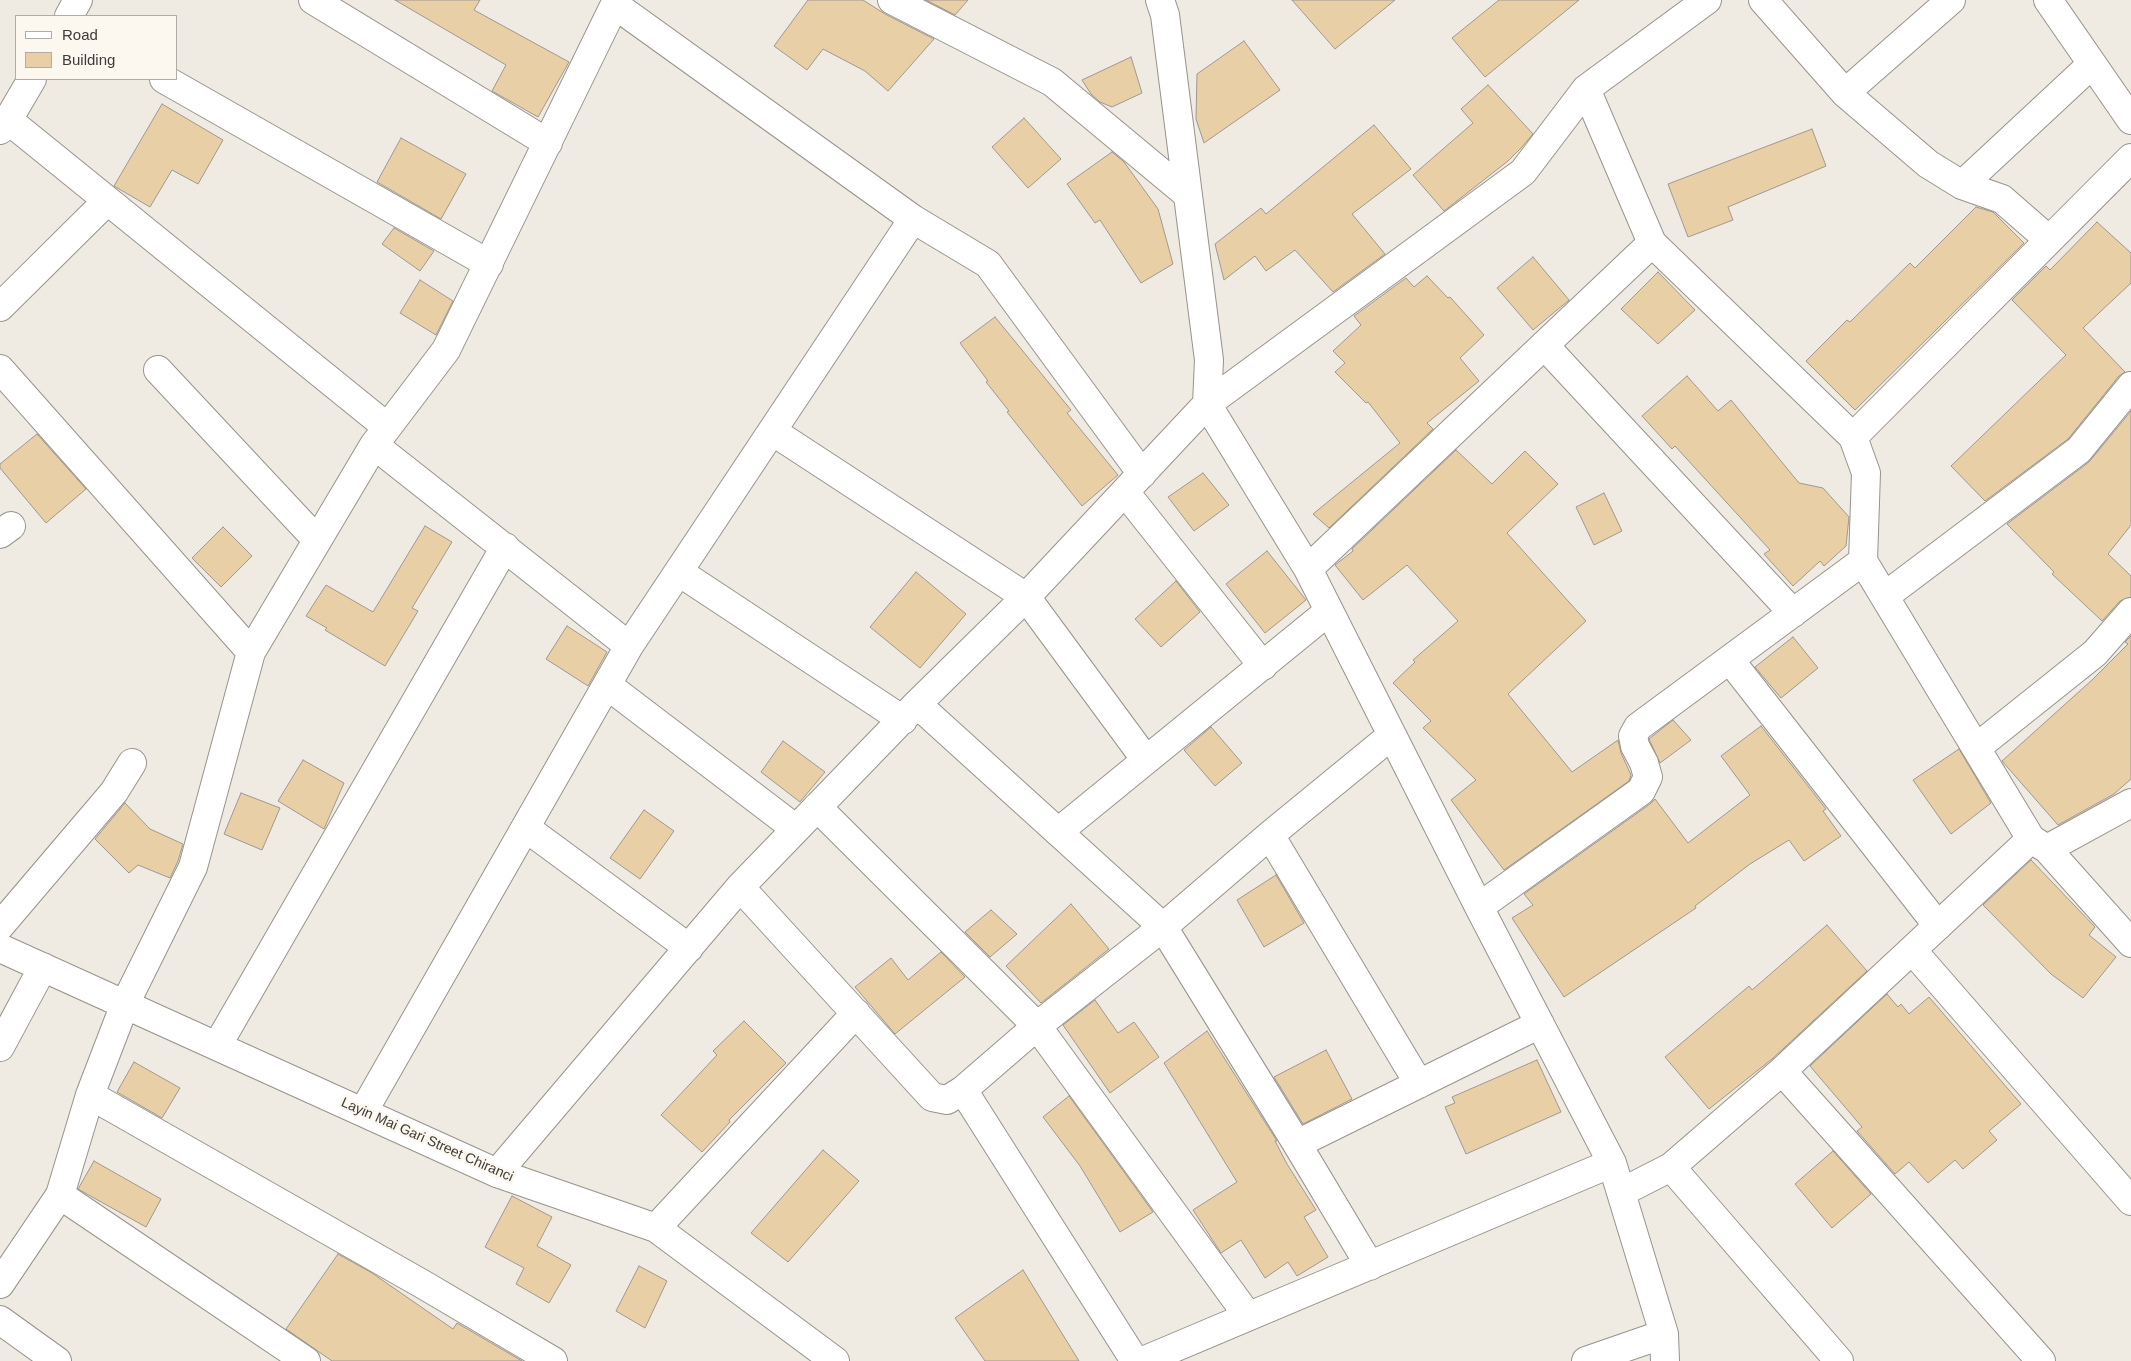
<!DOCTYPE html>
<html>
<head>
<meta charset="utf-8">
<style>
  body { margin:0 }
  #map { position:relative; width:2131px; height:1361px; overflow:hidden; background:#f0ebe2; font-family:Arial,sans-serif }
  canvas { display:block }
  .legend { position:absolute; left:15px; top:15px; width:162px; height:65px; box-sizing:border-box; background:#fdf8ef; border:1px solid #b1ada6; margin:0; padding:6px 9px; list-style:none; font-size:15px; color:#3e3c39 }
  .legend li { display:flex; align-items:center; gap:10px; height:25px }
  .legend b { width:25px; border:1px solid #b1ada6 }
</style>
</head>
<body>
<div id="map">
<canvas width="2131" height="1361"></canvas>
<ul class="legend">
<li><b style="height:6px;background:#fff"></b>Road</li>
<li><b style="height:14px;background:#e9cfa5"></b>Building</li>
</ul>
</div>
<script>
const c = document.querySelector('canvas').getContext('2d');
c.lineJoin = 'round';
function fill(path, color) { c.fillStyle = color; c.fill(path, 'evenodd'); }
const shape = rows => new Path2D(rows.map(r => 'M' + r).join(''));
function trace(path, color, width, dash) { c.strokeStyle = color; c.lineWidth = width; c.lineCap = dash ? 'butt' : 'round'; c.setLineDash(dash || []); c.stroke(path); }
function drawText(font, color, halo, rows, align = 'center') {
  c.font = font + ' Arial,sans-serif'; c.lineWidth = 5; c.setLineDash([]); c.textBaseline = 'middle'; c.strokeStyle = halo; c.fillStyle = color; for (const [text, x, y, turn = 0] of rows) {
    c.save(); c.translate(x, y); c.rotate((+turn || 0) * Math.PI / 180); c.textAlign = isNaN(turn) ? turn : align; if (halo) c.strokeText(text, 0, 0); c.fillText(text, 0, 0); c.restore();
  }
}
const building = shape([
  [395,0,480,0,474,10,569,62,538,117,492,91,506,65,395,0],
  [808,0,863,0,885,14,934,39,888,91,865,71,823,49,807,70,774,46,808,0],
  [926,0,968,0,955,15,926,0],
  [1292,0,1395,0,1335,49,1292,0],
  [1499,0,1579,0,1485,77,1452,38,1499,0],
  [1244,41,1280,90,1204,143,1196,119,1197,74,1244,41],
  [1131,57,1142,93,1112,107,1100,102,1091,94,1082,80,1131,57],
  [1488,85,1533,134,1521,148,1508,161,1444,211,1413,175,1473,123,1461,109,1488,85],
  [162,104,223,140,198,184,172,170,150,207,114,186,162,104],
  [1024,118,1061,159,1028,188,992,147,1024,118],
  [1374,125,1411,169,1352,214,1385,254,1333,292,1295,250,1266,271,1255,256,1224,280,1215,244,1261,208,1266,214,1374,125],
  [1812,129,1826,166,1728,207,1733,220,1688,237,1668,184,1812,129],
  [401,138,466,174,441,219,377,182,401,138],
  [1112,152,1124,162,1158,209,1173,264,1141,283,1100,220,1095,223,1067,184,1112,152],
  [1976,207,1993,212,2024,243,1855,410,1806,361,1847,320,1850,322,1910,263,1915,268,1976,207],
  [2097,222,2131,253,2131,283,2083,328,2125,372,2119,376,2068,439,1985,501,1951,466,2066,355,2012,300,2046,266,2050,270,2097,222],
  [394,228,434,251,420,271,382,244,394,228],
  [1533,257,1569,300,1533,330,1497,288,1533,257],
  [1658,272,1695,310,1658,344,1621,309,1658,272],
  [1427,276,1448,298,1450,297,1484,335,1460,358,1479,381,1427,423,1433,429,1329,528,1313,514,1400,443,1368,402,1366,403,1335,372,1345,363,1333,351,1361,325,1354,316,1406,278,1414,287,1427,276],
  [420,280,453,301,436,335,400,313,420,280],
  [995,317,1071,410,1067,413,1118,475,1082,506,1007,412,1009,411,986,382,988,381,960,343,995,317],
  [1687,376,1718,411,1731,400,1799,483,1823,488,1849,517,1846,546,1824,566,1820,561,1793,586,1764,554,1770,550,1675,446,1672,449,1642,416,1687,376],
  [2131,411,2131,525,2108,554,2131,576,2131,597,2120,601,2102,621,2052,574,2054,572,2007,524,2089,462,2131,411],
  [37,434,86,489,46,523,0,468,0,464,37,434],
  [1456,450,1492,484,1525,451,1558,484,1507,533,1586,621,1508,694,1572,772,1618,740,1621,753,1631,775,1629,781,1504,870,1451,800,1476,780,1423,728,1431,721,1393,683,1415,662,1413,660,1458,621,1407,565,1363,600,1335,565,1353,551,1352,549,1456,450],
  [1203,473,1229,505,1194,531,1168,497,1203,473],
  [1604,493,1622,531,1594,545,1576,507,1604,493],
  [425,526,452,542,412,608,418,611,385,666,325,630,327,628,306,616,326,585,373,612,425,526],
  [223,527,252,556,221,587,192,558,223,527],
  [1267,551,1306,600,1265,633,1226,584,1267,551],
  [916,572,966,614,920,668,870,627,916,572],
  [1176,581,1200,612,1161,647,1135,619,1176,581],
  [567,626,607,652,588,686,546,659,567,626],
  [2131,636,2131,779,2114,794,2058,825,2002,761,2092,680,2128,644,2125,642,2131,636],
  [1793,637,1818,668,1781,698,1755,667,1793,637],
  [1673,720,1691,740,1660,763,1649,739,1673,720],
  [1761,726,1826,809,1823,811,1841,836,1804,861,1789,840,1750,864,1695,906,1696,908,1564,997,1512,918,1533,905,1524,894,1650,804,1655,799,1688,843,1750,795,1721,756,1761,726],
  [1211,727,1242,763,1215,786,1184,750,1211,727],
  [783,741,825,772,800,802,761,772,783,741],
  [1959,749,1991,803,1951,834,1913,780,1959,749],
  [303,760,344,783,324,829,278,801,303,760],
  [241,793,280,808,262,850,224,834,241,793],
  [125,803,150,829,183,844,178,861,170,878,138,865,129,873,95,839,125,803],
  [644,810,674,831,640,879,610,858,644,810],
  [2031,860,2095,927,2089,935,2116,957,2083,998,2051,974,1983,905,2031,860],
  [1276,875,1304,923,1264,947,1237,900,1276,875],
  [1071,904,1109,949,1041,1003,1006,966,1071,904],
  [991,910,1017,934,990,957,965,932,991,910],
  [1827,925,1867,971,1772,1059,1709,1109,1665,1057,1749,986,1752,990,1827,925],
  [941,952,965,977,895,1034,855,987,891,958,908,980,941,952],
  [1887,994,1898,1007,1901,1004,1909,1014,1929,997,2021,1104,1989,1131,1997,1140,1963,1169,1955,1160,1928,1183,1909,1162,1895,1174,1857,1131,1862,1127,1810,1066,1887,994],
  [1095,1000,1118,1033,1134,1022,1159,1057,1110,1093,1063,1025,1095,1000],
  [744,1021,786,1063,729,1120,730,1122,702,1152,661,1115,717,1055,713,1051,744,1021],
  [1207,1031,1277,1141,1275,1141,1287,1164,1316,1210,1304,1217,1328,1257,1297,1276,1288,1262,1265,1278,1241,1240,1221,1253,1193,1210,1237,1182,1164,1063,1207,1031],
  [1326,1050,1352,1099,1303,1124,1274,1077,1326,1050],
  [1537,1060,1561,1112,1466,1154,1445,1107,1455,1103,1452,1097,1537,1060],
  [134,1062,180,1088,162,1118,117,1092,134,1062],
  [1069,1096,1153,1212,1120,1232,1080,1166,1043,1117,1069,1096],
  [823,1150,859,1181,788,1262,751,1233,823,1150],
  [1833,1151,1871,1194,1832,1228,1795,1184,1833,1151],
  [94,1161,161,1199,146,1227,78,1189,94,1161],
  [512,1196,552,1217,537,1246,571,1265,549,1303,516,1284,524,1268,485,1247,512,1196],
  [338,1254,372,1273,453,1329,457,1323,522,1361,332,1361,286,1329,338,1254],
  [639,1266,667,1281,645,1328,616,1311,639,1266],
  [1023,1270,1050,1314,1079,1361,985,1361,955,1318,1023,1270]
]);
const minor = shape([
  [313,0,548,143],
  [892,0,1052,82,1188,195],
  [1160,0,1165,15,1209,360,1207,404,1308,569,1479,907,1612,1163,1664,1334,1665,1361],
  [1763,0,1845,93,1951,0],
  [2048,0,2131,120],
  [615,5,913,219,988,264,1142,474],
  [69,16,78,0],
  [164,79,489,264],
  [1586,89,1652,243,1853,437,1866,473,1863,561,2031,839],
  [1845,93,1928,164,1962,185,2002,199,2049,240],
  [8,120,387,427],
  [0,130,8,120,32,79],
  [1962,185,2092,64],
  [0,307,107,201],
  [1544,345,1793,613],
  [0,369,251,652],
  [158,370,317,540],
  [772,431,1026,597,1146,760],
  [1853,437,2131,158],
  [374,445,629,646],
  [1125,492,1263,666],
  [0,534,11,526],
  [1308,569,1652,243],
  [679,572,903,720],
  [1885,596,2079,450,2131,386],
  [1730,660,1938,926],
  [607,685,796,829],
  [917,704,1163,927,1297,1144,1370,1266],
  [1976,748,2095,653,2131,612],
  [817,807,1037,1026,1248,1316],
  [526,828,689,948],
  [1058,832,1329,611],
  [1270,835,1419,1084],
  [2047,849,2131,803],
  [740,887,932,1097,947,1100,963,1090,1135,1361],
  [1479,907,1641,791,1648,777,1644,763,1635,746,1633,736,1638,727,1863,561],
  [0,926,114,792,132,763],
  [0,948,497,1173,656,1228,835,1361],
  [1912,950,2131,1201],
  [217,1046,505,547],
  [0,1047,43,967],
  [1782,1071,2041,1361],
  [963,1090,1037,1026,1163,927,1270,835,1392,735],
  [90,1095,424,1285,553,1361],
  [363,1112,629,646,913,219],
  [1297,1144,1540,1024],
  [1671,1167,1839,1361],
  [497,1173,740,887,917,704,1026,597,1207,404,1523,172,1586,89,1707,0],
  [1622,1192,1671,1167,1782,1071,2031,839,2047,849,2131,943],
  [60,1195,306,1361],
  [656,1228,856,1013],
  [0,1284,60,1195,90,1095,125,1004,193,867,251,652,374,445,446,350,617,0],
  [0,1320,57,1361],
  [1143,1361,1612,1163],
  [1586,1361,1664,1334]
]);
const streetNames = [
  ["Layin Mai Gari Street Chiranci",427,1140,24]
];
fill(building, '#e9cfa5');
trace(building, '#9d9890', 1);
trace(minor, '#98938b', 30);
trace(minor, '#fff', 28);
drawText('14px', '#3e3c39', '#fdf8ef', streetNames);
</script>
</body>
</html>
